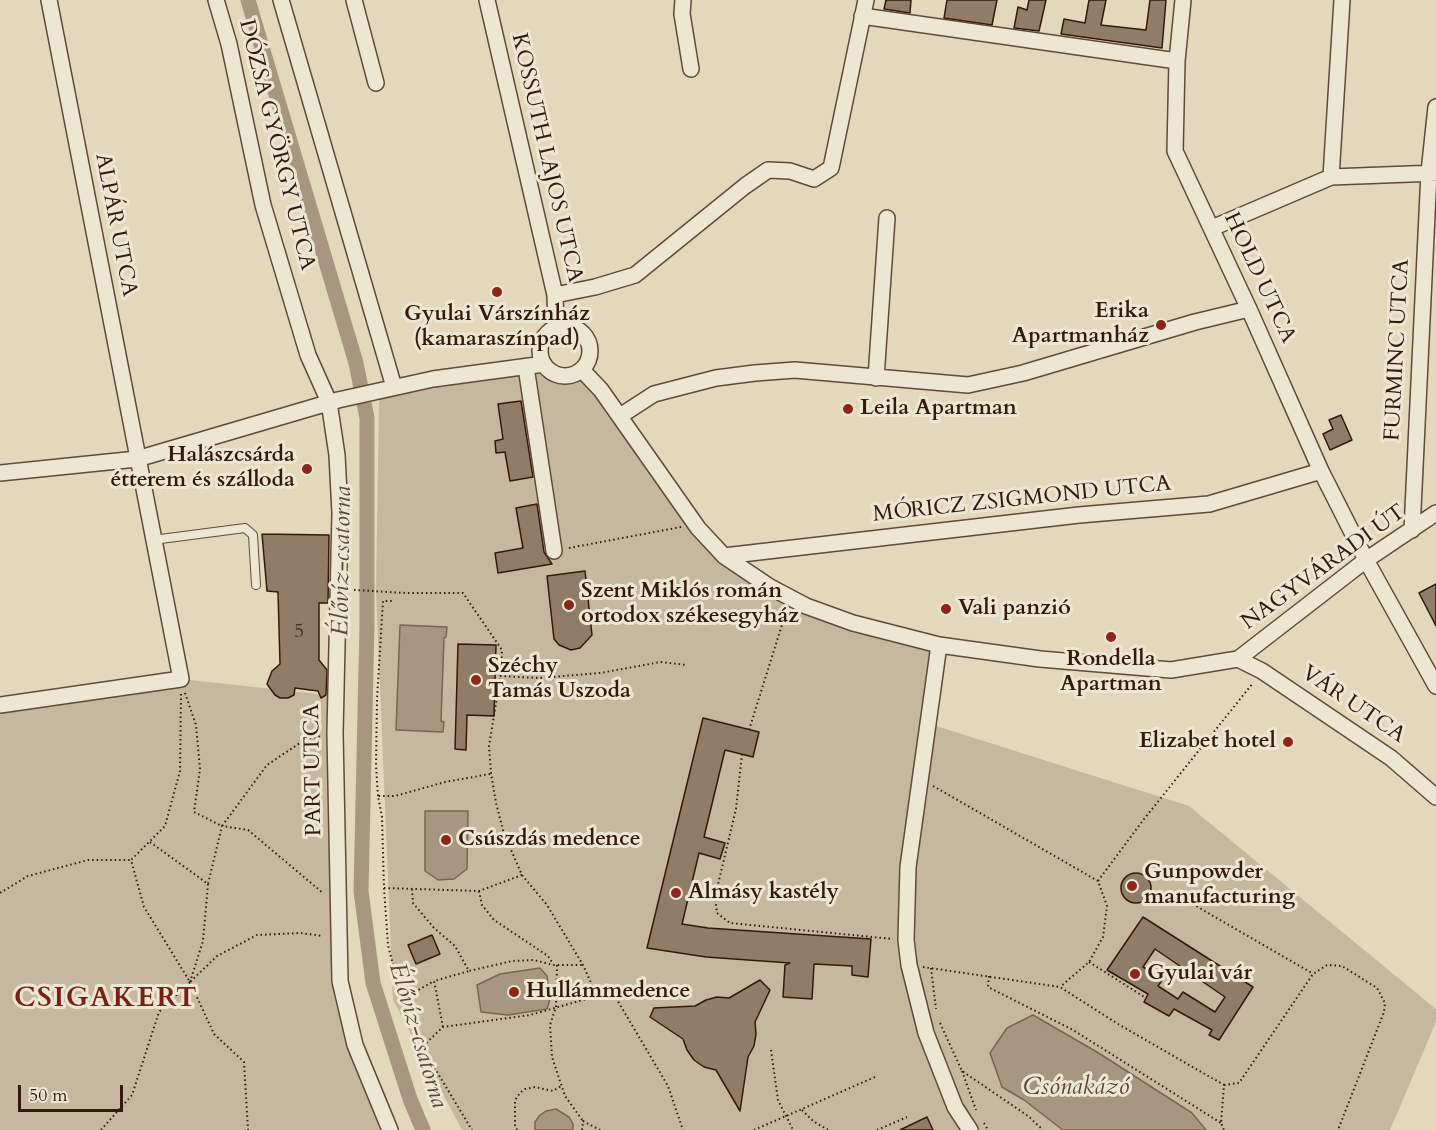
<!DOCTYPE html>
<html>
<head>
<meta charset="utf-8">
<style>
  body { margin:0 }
  #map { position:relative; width:1436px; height:1130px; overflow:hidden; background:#e3d8bc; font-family:Cardo,serif }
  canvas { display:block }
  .scale { position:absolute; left:18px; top:1085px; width:105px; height:27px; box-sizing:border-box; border:3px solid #341a0c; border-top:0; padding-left:8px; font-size:18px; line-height:21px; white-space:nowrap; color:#341a0c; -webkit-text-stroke:4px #ede6d3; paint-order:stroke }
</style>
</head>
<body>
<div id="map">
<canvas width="1436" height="1130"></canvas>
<div class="scale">50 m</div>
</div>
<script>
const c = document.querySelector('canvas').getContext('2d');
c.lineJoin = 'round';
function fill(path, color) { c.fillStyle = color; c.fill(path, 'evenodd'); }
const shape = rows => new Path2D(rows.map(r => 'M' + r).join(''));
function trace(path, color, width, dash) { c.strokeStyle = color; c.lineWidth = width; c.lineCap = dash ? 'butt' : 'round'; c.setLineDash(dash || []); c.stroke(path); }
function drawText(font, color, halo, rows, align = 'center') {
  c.font = font + ' Cardo,serif'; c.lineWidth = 6; c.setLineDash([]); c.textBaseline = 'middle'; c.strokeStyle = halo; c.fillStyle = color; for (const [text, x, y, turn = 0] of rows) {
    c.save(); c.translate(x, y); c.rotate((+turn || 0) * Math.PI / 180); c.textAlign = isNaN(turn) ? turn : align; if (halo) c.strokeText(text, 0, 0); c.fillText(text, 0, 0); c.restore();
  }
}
const green = shape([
  [544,364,550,371,566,377,582,370,698,528,770,587,939,645,930,724,1189,806,1436,1009,1436,1022,1390,1130,462,1130,393,1000,376,591,379,400,433,379],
  [181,679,336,696,340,981,390,1130,0,1130,0,705]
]);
const water = shape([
  [400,625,447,627,446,637,444,638,441,721,444,722,443,732,396,730,400,625],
  [425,811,468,811,467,869,454,879,438,880,425,871,425,811],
  [540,968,547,976,550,999,547,1009,508,1015,481,1012,477,985,500,974,540,968],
  [1033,1015,1097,1052,1192,1113,1206,1130,1063,1130,1024,1100,1002,1087,990,1053,1007,1028,1033,1015],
  [556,1109,569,1117,573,1124,573,1130,535,1130,535,1122,540,1115,546,1111,556,1109]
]);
const canal = shape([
  [248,0,356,363,367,418,367,624,361,891,373,983,410,1099,423,1130]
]);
const building = shape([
  [886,0,911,0,910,13,884,9,886,0],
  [947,0,997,0,992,25,944,18,947,0],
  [1029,0,1046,0,1039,31,1014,28,1018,7,1027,10,1029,0],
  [1089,0,1106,0,1101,25,1146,30,1150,0,1166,0,1162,48,1061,34,1064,19,1085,23,1089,0],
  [521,401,533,477,510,481,505,452,496,453,495,441,503,439,498,404,521,401],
  [1341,415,1352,440,1330,450,1323,434,1333,429,1329,420,1341,415],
  [537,504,544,552,552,564,498,573,495,553,523,548,516,508,537,504],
  [262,534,329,535,328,603,319,603,319,660,327,670,326,695,321,698,318,691,295,688,294,695,288,698,280,698,275,695,267,684,272,671,280,664,278,592,267,591,262,534],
  [585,571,592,635,580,648,571,650,559,645,554,639,547,576,585,571],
  [1436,584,1436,626,1419,593,1436,584],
  [458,644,496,645,494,716,467,715,466,750,455,749,458,644],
  [703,718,759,732,753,757,725,750,704,837,725,843,720,859,699,853,682,924,708,928,871,939,868,977,852,975,852,966,814,964,812,999,783,997,785,965,790,963,706,957,647,948,703,718],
  '1121 888a15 15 0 1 1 30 0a15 15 0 1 1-30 0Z',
  [1143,917,1253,987,1219,1040,1209,1035,1212,1030,1174,1009,1169,1016,1144,1002,1148,994,1107,970,1143,917],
  [1155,949,1225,997,1215,1012,1183,992,1178,999,1158,986,1163,979,1143,967,1155,949],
  [432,935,440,954,416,964,408,945,432,935],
  [760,980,770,990,755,1022,756,1034,754,1046,748,1057,740,1111,716,1070,704,1067,694,1060,687,1050,683,1039,650,1017,654,1008,695,1006,706,1000,717,997,729,998,760,980],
  [927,1117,933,1130,900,1130,927,1117]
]);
const path = shape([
  [569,548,681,527],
  [354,590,406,593,463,593,502,650,500,679,489,746,491,773,496,803,504,834,522,875,547,905,583,965,597,996,616,998,668,1086,683,1130],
  [500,676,539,678,600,673,661,662,686,665],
  [185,693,196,725,200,769,194,812,222,826,267,765,306,739,322,736],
  [181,694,180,771,165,826,131,860,144,907,190,982,217,956,257,935,300,933,323,936],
  [749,730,786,612],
  [742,754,736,809,715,897,717,913,730,923,893,939],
  [490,774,445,782,395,796,378,796,382,817,384,888,479,891,522,875],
  [933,786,1098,881,1107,906,1103,937,1089,962,1060,987],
  [378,796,376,766,377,699,383,601,392,601],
  [150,842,208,884,222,826,248,830,323,893],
  [1098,881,1144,819,1253,683],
  [208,884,203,941,190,982,214,1034,244,1062,248,1130],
  [384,888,388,945,401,997,431,1062,472,1130],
  [412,889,413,903,434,928,455,946,469,971,512,961,534,960,553,965,583,965],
  [479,891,482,905,494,920,548,956,553,964],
  [0,893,28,876,88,860,131,860],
  [1177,895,1312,973],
  [1089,962,1146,998],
  [557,965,556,1007,550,1025,552,1057,565,1096,583,1121],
  [923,967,1060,987,1118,1024,1224,1085,1221,1123,1224,1130],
  [931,968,936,1009],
  [989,976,988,987,1073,1030,1221,1123],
  [402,997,415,992,434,981],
  [940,1023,962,1071,1028,1116,1043,1130],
  [443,1027,434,981,469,971],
  [423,1046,443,1027,530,1015,597,996],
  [771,1050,778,1100,793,1130],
  [962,1071,976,1110],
  [1224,1085,1239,1083,1313,974,1327,965,1342,966,1377,988,1385,1003,1384,1012,1338,1130],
  [802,1110,813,1121,828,1130],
  [984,1123,988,1130],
  [101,1130,132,1095,159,1012,190,982],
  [517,1130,515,1125,515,1100,520,1093,525,1089,535,1087,553,1091,561,1086],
  [582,1130,583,1121,600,1130],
  [754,1130,875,1077],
  [877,1130,907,1117]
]);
const service = shape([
  [153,540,245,528,253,535,256,585]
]);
const minor = shape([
  [216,0,229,44,263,205,308,355,329,402,337,455,340,513,335,733,340,981,355,1045,390,1130],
  [281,0,394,387],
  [354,0,376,83],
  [487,0,555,295,556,328],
  [683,0,682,14,691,69],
  [1183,0,1177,61,1175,151,1249,309,1321,471,1366,560,1436,686],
  [862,16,1177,61],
  [1331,177,1342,0],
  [1212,228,1331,177,1436,173],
  [555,295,595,287,635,275,745,186,768,170,790,171,814,179,831,168,866,0],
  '540 351a25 25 0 1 1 50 0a25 25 0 1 1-50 0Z',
  [526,367,554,551],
  [582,370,601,390,698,528,724,556,770,587,806,606,853,623,939,645,1040,659,1171,670,1238,659,1366,560,1436,513],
  [876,378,887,218],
  [620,416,654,394,716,378,755,373,795,370,968,385,1023,373,1195,322,1249,309],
  [0,473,137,459,338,400,433,379,544,364],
  [1412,530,1429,172,1436,107],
  [724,556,1079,515,1209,504,1321,471],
  [939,645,908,867,906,940,909,965,926,1033,955,1107,970,1130],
  [1238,659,1262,671,1391,758,1436,797],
  [0,705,181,679,49,0]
]);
const markers = [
  [497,292,6,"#8f2418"],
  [1161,325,6,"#8f2418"],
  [848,409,6,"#8f2418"],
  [307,469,6,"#8f2418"],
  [569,605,6,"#8f2418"],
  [946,609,6,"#8f2418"],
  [1111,637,6,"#8f2418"],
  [476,680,6,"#8f2418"],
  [1288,742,6,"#8f2418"],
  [446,840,6,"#8f2418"],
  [1132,886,6,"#8f2418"],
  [676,893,6,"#8f2418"],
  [1135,974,6,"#8f2418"],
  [514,992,6,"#8f2418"]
];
const numberNames = [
  ["5",299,632]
];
const streetNames = [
  ["DÓZSA GYÖRGY UTCA",276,145,76],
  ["KOSSUTH LAJOS UTCA",546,158,77],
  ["ALPÁR UTCA",115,225,79],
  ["HOLD UTCA",1259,278,65],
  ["FURMINC UTCA",1398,350,-87],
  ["MÓRICZ ZSIGMOND UTCA",1022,500,-6],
  ["NAGYVÁRADI ÚT",1324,568,-36],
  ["VÁR UTCA",1353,705,34],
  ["PART UTCA",314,770,-91]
];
const poiNames = [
  ["Erika",1149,312,"right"],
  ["Apartmanház",1149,337,"right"],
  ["Gyulai Várszínház",497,315,"center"],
  ["(kamaraszínpad)",497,340,"center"],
  ["Leila Apartman",860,409],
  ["Halászcsárda",295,456,"right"],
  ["étterem és szálloda",295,481,"right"],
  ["Szent Miklós román",581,592],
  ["ortodox székesegyház",581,617],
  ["Vali panzió",958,609],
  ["Rondella",1111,660,"center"],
  ["Apartman",1111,685,"center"],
  ["Széchy",488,667],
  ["Tamás Uszoda",488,692],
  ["Elizabet hotel",1276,742,"right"],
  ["Csúszdás medence",458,840],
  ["Gunpowder",1144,873],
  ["manufacturing",1144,898],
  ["Almásy kastély",688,893],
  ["Gyulai vár",1147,974],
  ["Hullámmedence",526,992]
];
const waterNames = [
  ["Élővíz-csatorna",343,561,-89],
  ["Élővíz-csatorna",417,1036,73],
  ["Csónakázó",1076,1088]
];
const districtNames = [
  ["CSIGAKERT",106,1000]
];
fill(green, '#c5b89e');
fill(water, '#a89780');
trace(water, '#7a6552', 1.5);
trace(canal, '#a89780', 15);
fill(building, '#8f7d68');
trace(building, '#341a0c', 1.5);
trace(service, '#604a38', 10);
trace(minor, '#604a38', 18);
trace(path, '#341a0c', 2, [1.5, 3]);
trace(service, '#ede6d3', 8);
trace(minor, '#ede6d3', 15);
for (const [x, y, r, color] of markers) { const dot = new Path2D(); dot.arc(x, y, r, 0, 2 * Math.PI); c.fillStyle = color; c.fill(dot); trace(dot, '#ede6d3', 2); }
drawText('20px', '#4b3323', null, numberNames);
drawText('22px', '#341a0c', '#ede6d3', streetNames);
drawText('bold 22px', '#341a0c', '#ede6d3', poiNames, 'left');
drawText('italic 24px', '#5d4635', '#ede6d3', waterNames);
c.letterSpacing = '1.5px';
drawText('bold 28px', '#7a1f14', '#ede6d3', districtNames);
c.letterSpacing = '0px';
</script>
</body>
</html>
